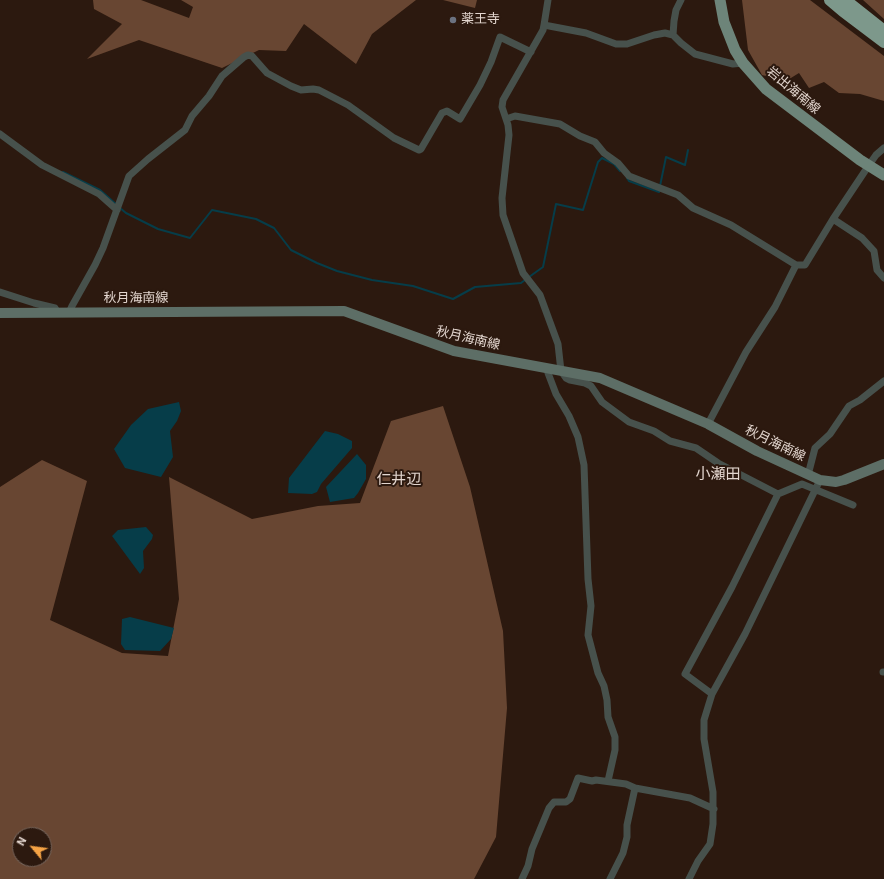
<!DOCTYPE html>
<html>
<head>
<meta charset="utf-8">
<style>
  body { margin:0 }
  #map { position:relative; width:884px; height:879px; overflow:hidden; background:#2c190f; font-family:Roboto,sans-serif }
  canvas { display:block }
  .north { position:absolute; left:12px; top:827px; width:40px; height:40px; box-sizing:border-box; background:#2c190f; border:1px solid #75655c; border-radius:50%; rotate:299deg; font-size:11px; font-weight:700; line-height:16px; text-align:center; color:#e3d6cf }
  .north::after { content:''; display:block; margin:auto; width:14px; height:18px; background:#f5a345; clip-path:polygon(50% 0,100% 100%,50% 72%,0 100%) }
</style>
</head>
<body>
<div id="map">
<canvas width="884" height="879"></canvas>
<div class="north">N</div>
</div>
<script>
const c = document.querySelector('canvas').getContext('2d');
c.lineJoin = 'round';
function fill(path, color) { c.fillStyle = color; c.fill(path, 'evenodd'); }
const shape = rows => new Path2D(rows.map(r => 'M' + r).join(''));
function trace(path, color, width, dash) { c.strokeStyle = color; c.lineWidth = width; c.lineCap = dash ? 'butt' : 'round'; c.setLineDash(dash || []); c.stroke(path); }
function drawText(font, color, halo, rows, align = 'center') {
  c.font = font + ' Roboto,"Noto Sans JP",sans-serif'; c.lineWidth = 4; c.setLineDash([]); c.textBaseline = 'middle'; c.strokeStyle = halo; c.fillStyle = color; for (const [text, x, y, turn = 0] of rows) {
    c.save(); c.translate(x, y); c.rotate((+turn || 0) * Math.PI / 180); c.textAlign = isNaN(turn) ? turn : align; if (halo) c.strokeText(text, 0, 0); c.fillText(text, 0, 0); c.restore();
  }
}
const forest = shape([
  [93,0,141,0,189,18,193,7,181,0,416,0,372,34,356,64,304,24,286,51,259,50,222,68,139,40,87,59,122,24,94,9],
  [443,0,477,0,475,8],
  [742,0,810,0,884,56,884,101,860,94,839,93,824,82,809,88,799,73,786,81,762,75,748,50],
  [863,0,884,0,884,19],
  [443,406,470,487,503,631,507,708,496,837,474,879,0,879,0,487,42,460,87,481,50,620,122,653,168,656,179,599,169,477,252,519,318,506,360,503,391,421],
  [20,835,44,835,44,859,20,859]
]);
const water = shape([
  [179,402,181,411,177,421,170,431,173,457,161,477,125,468,114,449,131,425,148,409],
  [325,431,338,434,352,441,352,448,321,484,317,492,312,494,288,493,289,478],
  [357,454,366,465,366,479,358,493,354,498,330,502,326,487],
  [146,527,153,535,152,539,143,551,144,568,140,574,112,536,118,530],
  [130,617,174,628,171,639,160,651,125,650,121,644,122,619]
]);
const stream = shape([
  [63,172,100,190,117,205],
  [627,178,629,181,659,192,660,190],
  [660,186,666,157,685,165,688,150],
  [120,208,126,213,158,229,190,238,212,210,256,219,274,228,291,250,317,263,337,271,372,280,413,286,453,299,475,287,521,283,525,280],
  [529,277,543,267,556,204,583,210,598,162,602,158,614,164,620,171]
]);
const street = shape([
  [548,0,544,25,543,30,503,100,502,107,508,125,509,135,502,198,503,215,523,273,540,295,558,344,561,371,566,378,570,380,585,383,591,386,602,402,629,422,654,431,670,441,696,448,718,463,778,494],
  [681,0,676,10,674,21,673,35,681,43,695,54,733,64,743,63],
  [544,25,586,33,616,44,627,44,654,35,665,33,673,35],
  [506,119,515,116,560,124,580,136,595,142,604,153,618,163,629,176,678,195,693,208,731,225,796,265,805,265,833,219,862,238,874,251,877,270,884,278],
  [0,134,42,165,99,194,117,210],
  [833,219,869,165,876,155,884,148],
  [0,292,34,303,55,308,58,313],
  [69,313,72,306,95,265,103,248,129,176,148,159,185,130,192,116,209,96,222,76,244,57,248,55,252,56,267,73,291,86,301,90,313,89,319,90,348,105,394,138,419,150,421,149,442,113,447,111,460,119,480,85,491,62,500,37,531,52],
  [548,368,548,373,556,394,569,416,578,437,584,465,588,579,591,606,588,635,598,673,604,686,607,700,608,717,615,737,615,750,608,781],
  [708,424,746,352,775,307,796,265],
  [808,475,815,448,830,434,849,406,860,400,884,381],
  [883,672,884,672],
  [712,694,685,674,732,587,778,494,802,484,853,505],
  [522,879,528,866,532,849,549,808,554,802,566,802,570,799,578,778,592,781,596,780,626,784,635,788,690,798,714,809],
  [610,879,623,853,627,837,627,825,635,788],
  [689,879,698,861,710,844,713,824,713,792,704,739,704,720,712,694,745,634,820,480]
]);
const secondary = shape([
  [0,313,344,311,454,351,600,378,708,424,757,451,820,480,836,482,844,480,884,464]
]);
const primary = shape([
  [720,0,724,22,735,50,743,63,766,89,860,160,884,175]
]);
const highway = shape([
  [830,0,843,11,884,42],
  [845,0,884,31]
]);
const markers = [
  [453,20,4,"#6b7280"]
];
const poiNames = [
  ["薬王寺",461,20]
];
const streetNames = [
  ["岩出海南線",793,91,40],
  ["秋月海南線",136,299],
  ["秋月海南線",468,339,13],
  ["秋月海南線",775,444,26]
];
const quarterNames = [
  ["小瀬田",718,475],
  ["仁井辺",399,480]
];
fill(forest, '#684632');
fill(water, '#063d49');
trace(stream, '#063d49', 2);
trace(street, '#47514c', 7);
trace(secondary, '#5d6e66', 10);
trace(primary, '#6d8479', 11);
trace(highway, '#7d988b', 12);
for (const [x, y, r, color] of markers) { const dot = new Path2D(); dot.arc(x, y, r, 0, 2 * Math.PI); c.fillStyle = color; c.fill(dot); trace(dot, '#2c190f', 1.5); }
drawText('13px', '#e3d6cf', '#2c190f', poiNames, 'left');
drawText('13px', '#e3d6cf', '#2c190f', streetNames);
drawText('15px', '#e3d6cf', '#2c190f', quarterNames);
</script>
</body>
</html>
